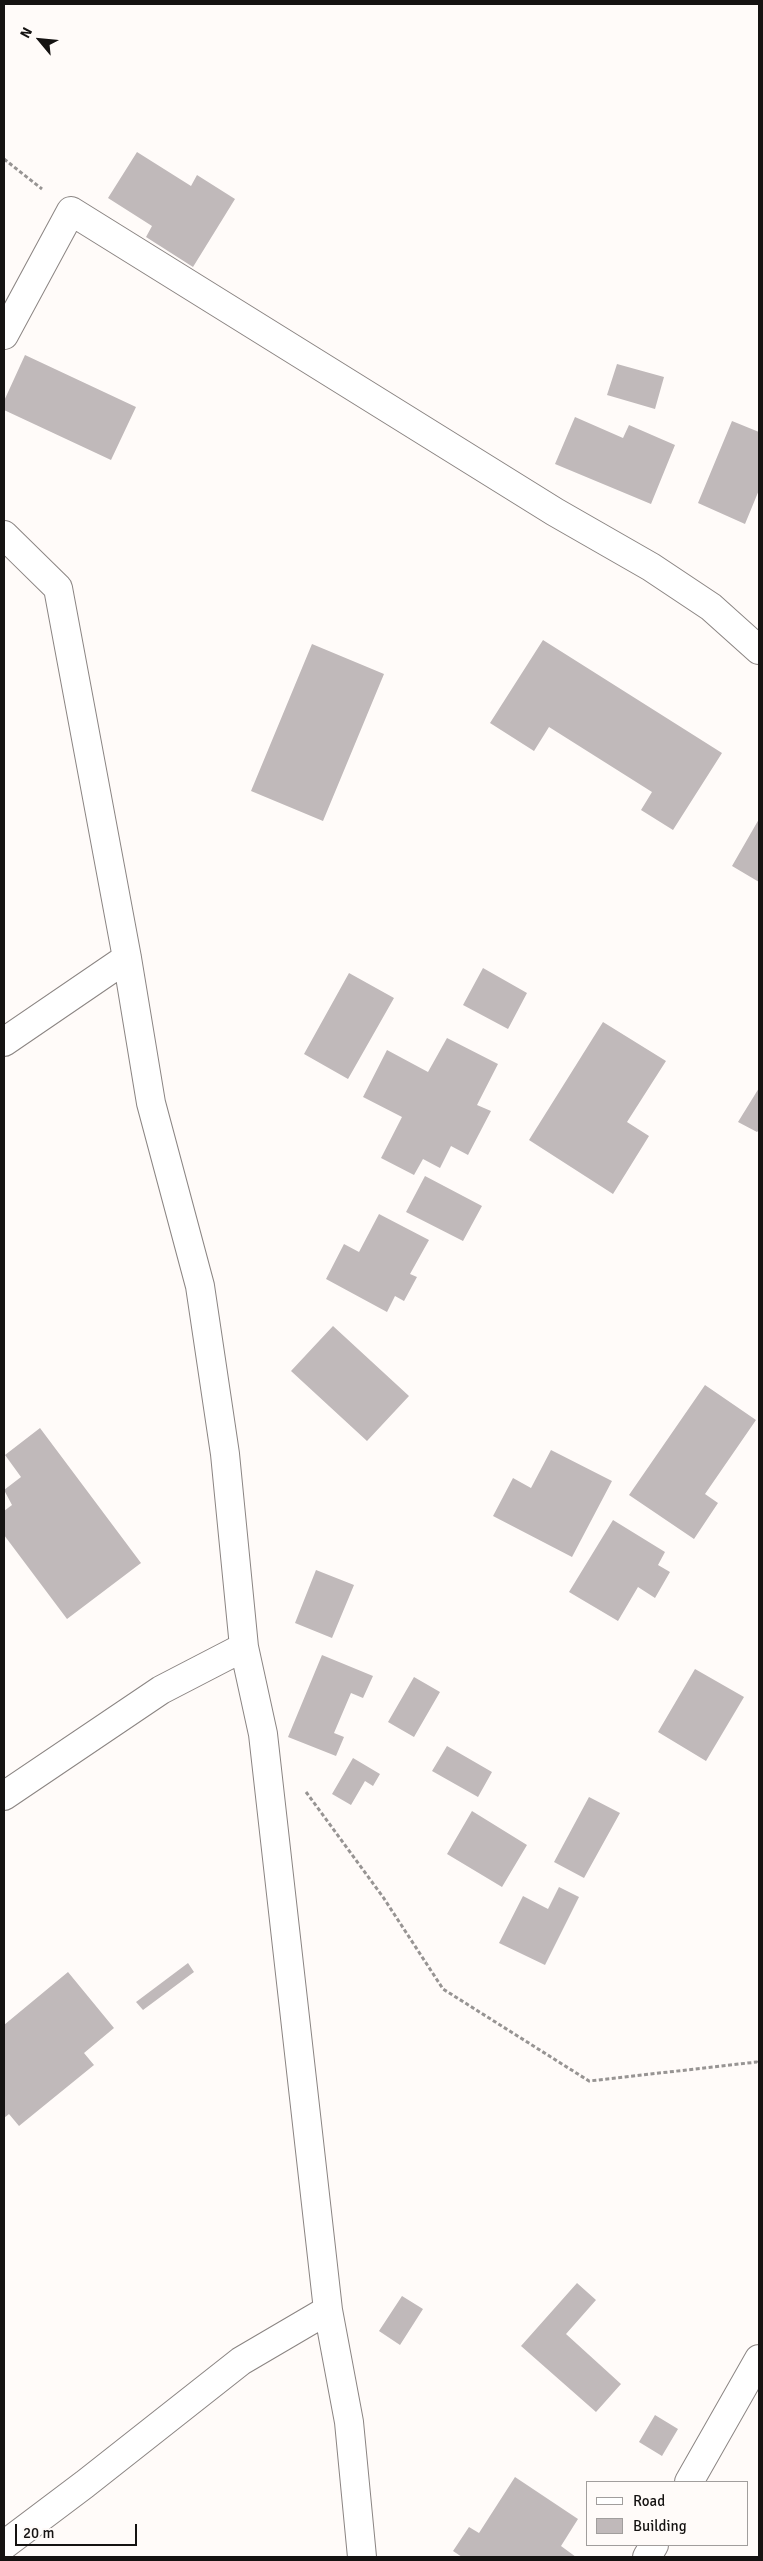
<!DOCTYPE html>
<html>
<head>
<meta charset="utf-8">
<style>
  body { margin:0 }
  #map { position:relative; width:763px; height:2561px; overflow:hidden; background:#fffbf9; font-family:Signika,sans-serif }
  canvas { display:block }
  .frame { position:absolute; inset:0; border:5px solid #151312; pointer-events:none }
  .legend { position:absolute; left:586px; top:2481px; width:162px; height:65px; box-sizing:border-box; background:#fffbf9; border:1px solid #a19e9d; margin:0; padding:6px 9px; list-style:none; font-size:15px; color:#151312 }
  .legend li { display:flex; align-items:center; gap:10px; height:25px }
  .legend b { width:25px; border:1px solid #a19e9d }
  .north { position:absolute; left:15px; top:15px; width:50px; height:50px; -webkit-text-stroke:4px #fffbf9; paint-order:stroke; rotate:298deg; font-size:14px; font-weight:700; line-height:20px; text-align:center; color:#151312 }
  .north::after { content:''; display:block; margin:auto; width:18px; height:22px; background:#151312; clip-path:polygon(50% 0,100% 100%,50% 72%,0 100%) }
  .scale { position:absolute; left:15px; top:2524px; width:122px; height:22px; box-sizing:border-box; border:2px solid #151312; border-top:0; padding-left:6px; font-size:15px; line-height:18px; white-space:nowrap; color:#151312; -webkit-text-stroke:4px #fffbf9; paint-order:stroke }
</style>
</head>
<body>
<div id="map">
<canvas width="763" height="2561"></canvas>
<div class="frame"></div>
<ul class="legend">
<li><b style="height:6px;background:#fff"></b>Road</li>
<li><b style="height:14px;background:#c0b9ba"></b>Building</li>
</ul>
<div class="north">N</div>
<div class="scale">20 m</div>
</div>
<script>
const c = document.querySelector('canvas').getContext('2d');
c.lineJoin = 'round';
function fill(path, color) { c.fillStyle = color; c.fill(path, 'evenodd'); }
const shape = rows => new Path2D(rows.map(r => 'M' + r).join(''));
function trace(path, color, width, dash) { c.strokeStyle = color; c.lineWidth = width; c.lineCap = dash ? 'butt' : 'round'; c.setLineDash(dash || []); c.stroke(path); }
const building = shape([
  [137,152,191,186,197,175,235,199,193,267,146,237,152,226,108,198],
  [25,355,136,407,111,460,4,410,4,401],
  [617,364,664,377,655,409,607,395],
  [575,417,623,438,629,425,675,445,651,504,555,464],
  [732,421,759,432,759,490,745,524,698,503],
  [543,640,722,753,673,830,641,810,652,792,549,727,534,751,490,723],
  [312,644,384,674,323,821,251,791],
  [759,819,759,882,732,866],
  [483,968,527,993,508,1029,463,1005],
  [349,973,394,998,348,1079,304,1054],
  [603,1022,666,1061,627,1122,649,1136,613,1194,529,1140],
  [447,1038,498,1064,477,1105,491,1111,468,1155,451,1146,440,1168,423,1159,414,1175,381,1158,402,1117,363,1097,387,1050,428,1072],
  [759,1088,759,1130,757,1132,738,1122],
  [425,1176,482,1206,463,1241,406,1212],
  [379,1214,429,1240,410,1274,417,1277,404,1301,395,1296,387,1312,326,1279,344,1244,359,1252],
  [333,1326,409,1396,367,1441,291,1371],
  [705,1385,756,1420,705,1494,718,1503,694,1539,629,1495],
  [40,1428,141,1563,67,1619,4,1535,4,1511,12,1505,4,1490,21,1477,5,1455],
  [551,1450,612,1481,572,1557,493,1516,513,1478,531,1488],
  [613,1520,665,1552,658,1565,670,1572,655,1598,638,1587,618,1621,569,1592],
  [316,1570,354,1585,332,1638,295,1623],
  [322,1655,373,1676,363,1698,351,1693,334,1733,344,1737,336,1756,288,1737],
  [695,1669,744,1697,706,1761,658,1732],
  [414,1677,440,1692,414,1737,388,1722],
  [447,1746,492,1772,478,1797,432,1771],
  [353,1758,380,1774,373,1786,365,1781,351,1805,332,1794],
  [589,1797,620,1813,584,1878,554,1862],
  [472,1811,527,1845,502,1887,447,1854],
  [559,1887,579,1897,545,1965,499,1943,523,1896,548,1909],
  [188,1963,194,1972,143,2010,136,2002],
  [68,1972,114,2028,84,2053,94,2065,19,2126,9,2114,4,2118,4,2025],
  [577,2283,596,2300,566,2334,621,2384,596,2412,521,2346],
  [402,2296,423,2309,400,2345,379,2331],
  [655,2415,678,2429,662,2456,639,2442],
  [515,2477,578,2519,561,2546,576,2557,462,2557,453,2551,469,2527,479,2533]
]);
const path = shape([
  [4,159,42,189],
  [306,1792,383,1897,443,1989,589,2081,757,2062,759,2064]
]);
const minor = shape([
  [4,335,71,211,555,512,651,567,711,607,759,650],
  [4,535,58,588,127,958,151,1103,200,1286,225,1454,244,1647],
  [4,1042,127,958],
  [4,1796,161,1690,244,1647,263,1734,328,2310,349,2422,362,2557],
  [689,2482,759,2359],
  [4,2545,85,2484,241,2361,328,2310],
  [647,2557,654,2545]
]);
fill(building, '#c0b9ba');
trace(minor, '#8b8583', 30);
trace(path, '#979493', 3, [4, 2.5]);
trace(minor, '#fff', 28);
</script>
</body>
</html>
